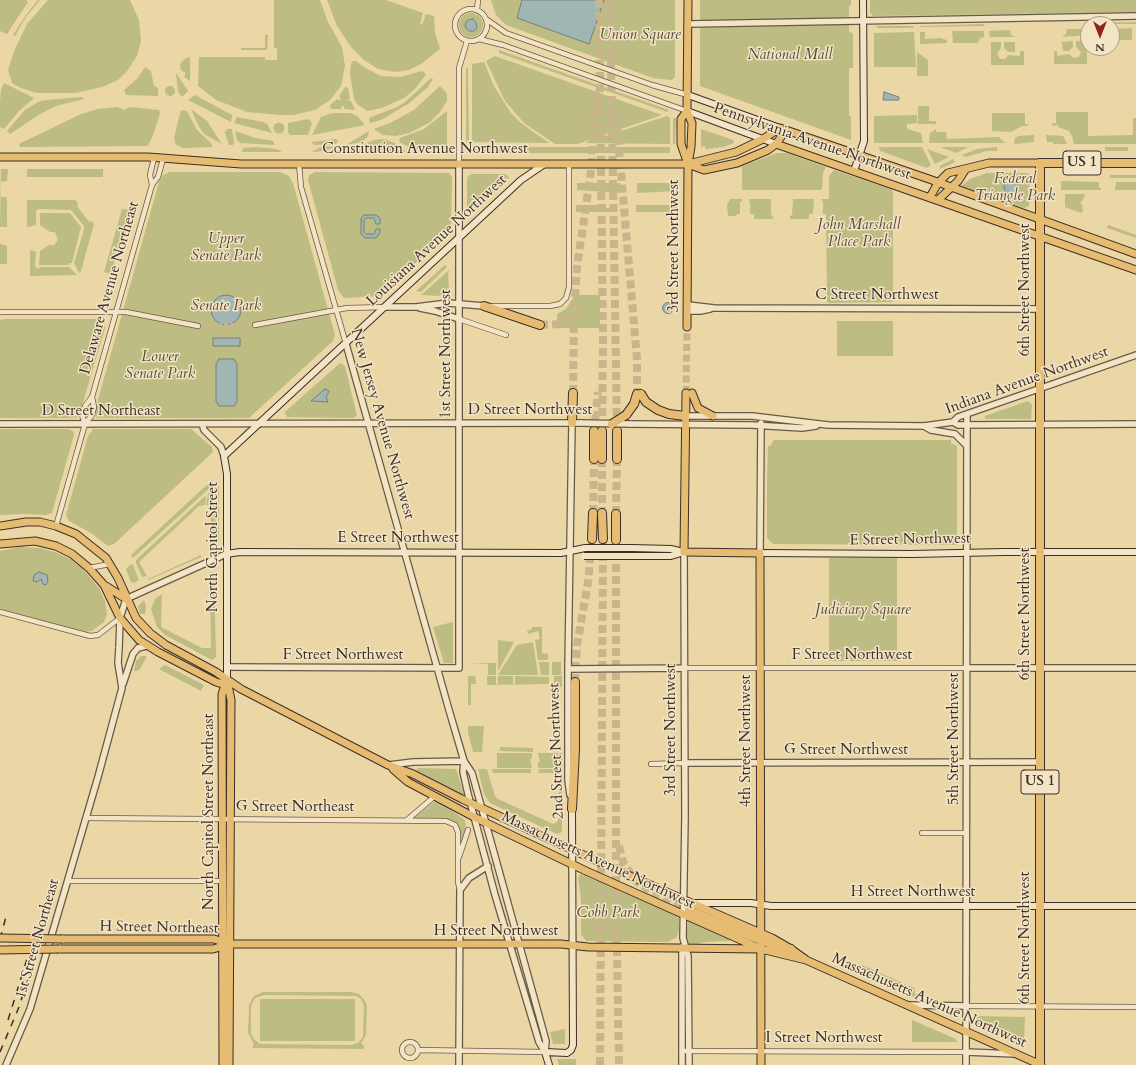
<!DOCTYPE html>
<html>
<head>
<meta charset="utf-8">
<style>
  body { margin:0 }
  #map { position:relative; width:1136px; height:1065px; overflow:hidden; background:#ebd6a5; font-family:Cardo,serif }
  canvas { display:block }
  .north { position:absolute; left:1080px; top:16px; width:40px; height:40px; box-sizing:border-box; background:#f2e4c4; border:1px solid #a99c86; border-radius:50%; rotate:180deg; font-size:11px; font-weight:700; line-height:16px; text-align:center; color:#3c2f28 }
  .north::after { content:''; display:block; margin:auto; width:14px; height:18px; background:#8f2418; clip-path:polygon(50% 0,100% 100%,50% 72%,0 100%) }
</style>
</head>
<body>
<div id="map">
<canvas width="1136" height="1065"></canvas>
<div class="north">N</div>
</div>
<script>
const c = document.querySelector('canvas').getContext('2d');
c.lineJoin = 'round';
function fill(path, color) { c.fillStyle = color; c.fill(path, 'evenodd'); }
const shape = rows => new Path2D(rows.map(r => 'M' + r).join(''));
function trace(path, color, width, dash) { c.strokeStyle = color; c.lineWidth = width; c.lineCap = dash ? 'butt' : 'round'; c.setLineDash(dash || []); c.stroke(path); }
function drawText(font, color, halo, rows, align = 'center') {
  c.font = font + ' Cardo,serif'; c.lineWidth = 3; c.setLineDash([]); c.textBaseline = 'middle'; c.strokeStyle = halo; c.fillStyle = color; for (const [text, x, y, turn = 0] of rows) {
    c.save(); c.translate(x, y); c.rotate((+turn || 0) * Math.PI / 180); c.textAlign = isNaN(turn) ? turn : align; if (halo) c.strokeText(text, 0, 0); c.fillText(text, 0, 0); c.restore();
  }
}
const green = shape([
  [0,0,26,0,28,2,7,34,0,31],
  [38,0,40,0,26,17,15,36,13,35,26,15],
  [48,0,130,0,139,20,141,41,137,56,127,71,118,80,102,87,76,93,37,93,21,88,12,83,8,70,14,51,27,24],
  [274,0,320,0,328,22,342,47,345,66,341,86,330,100,315,110,293,115,279,115,247,112,216,100,198,86,199,57,265,57,265,60,277,60,277,48,274,48],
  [327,0,386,0,423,13,420,24,422,25,426,14,434,16,435,33,440,49,421,64,409,70,395,72,378,69,364,60,351,47,337,26],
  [491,0,675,0,675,77,671,80,653,78,506,25,496,15],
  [700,0,851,0,851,6,849,6,849,32,853,33,853,68,849,68,849,116,851,116,851,140,700,86],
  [870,0,1136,0,1136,12,873,16,870,12],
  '459 25a12 12 0 1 1 24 0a12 12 0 1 1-24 0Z',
  [1136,22,1136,24,1093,24,1093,23],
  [984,24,984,26,920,27,920,26],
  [877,26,913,26,914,28,877,28],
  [1132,28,1132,40,1112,40,1112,29],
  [1067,29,1087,29,1087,35,1062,37,1066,34],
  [1010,30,1011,35,1015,37,990,37,989,31],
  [952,31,984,31,984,37,980,38,978,43,953,43],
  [914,32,916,67,874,67,874,33],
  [920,32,925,32,925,39,940,38,947,40,947,43,920,44],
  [265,35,268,35,267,50,241,50,241,48,265,48],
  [1073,41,1073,47,1069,51,1063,51,1062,42],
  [1076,41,1087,41,1087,64,1054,64,1054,51,1057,51,1057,56,1069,54,1073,58,1079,57,1081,52,1076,47],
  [991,42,1001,42,1001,48,997,54,1000,59,1005,59,1008,55,1020,56,1020,51,1024,51,1024,65,991,65],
  [1004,42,1015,42,1015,52,1008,52,1004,48],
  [499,50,581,79,669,110,667,112,499,53],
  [917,52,928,60,928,76,917,76],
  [495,56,662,115,577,144,555,144,524,123,505,101,486,61],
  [189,57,190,58,190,81,183,76,185,76,185,72,181,71,180,65,183,60],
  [353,61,356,61,365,68,381,76,400,77,422,71,426,74,425,76,415,89,404,98,382,108,367,111,357,104,354,98,350,75,351,64],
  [484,62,494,86,511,113,521,123,549,143,472,142,472,64],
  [145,67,151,71,154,86,158,88,158,96,126,95,124,90,138,78],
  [466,68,468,68,469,143,466,143],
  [176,73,188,91,182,97,178,92],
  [431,78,433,79,427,88,408,104,381,120,370,123,369,119,371,117,397,107,405,102],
  [4,83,34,98,19,111,4,129,0,127,0,103,1,89],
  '165 91a5 5 0 1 1 10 0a5 5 0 1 1-10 0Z',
  [440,86,447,94,447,101,440,112,429,123,409,133,396,136,383,135,374,129,390,123,414,110],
  [345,87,348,88,350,99,347,100,351,101,355,110,344,109,344,106,342,106,341,109,331,109,330,105,337,99,340,101,341,99,339,96],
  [195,95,232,115,231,122,188,100],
  [82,97,84,99,56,106,40,114,10,134,7,131,25,110,38,102,46,100],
  [918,106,929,106,929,121,936,121,936,124,918,124],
  [117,107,125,110,129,107,159,110,160,113,154,133,148,146,20,147,19,144,79,115,97,109],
  [191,109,207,121,222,144,204,134,198,125],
  [181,110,187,111,197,130,212,144,212,147,183,148,176,145,174,138],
  [447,111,447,150,414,149,399,142,400,138,424,129],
  [1056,112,1088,112,1088,136,1133,135,1133,118,1136,118,1136,144,1074,144,1072,136,1069,131,1058,127,1058,125,1052,126,1052,124,1056,123],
  [333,113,350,113,357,116,365,125,312,135,321,117],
  [992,113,1025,113,1025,124,1028,124,1028,126,1022,126,1011,132,992,131],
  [917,115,917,123,907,124,907,129,921,133,923,143,874,143,874,116],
  [667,116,670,118,670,144,584,143],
  [237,117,263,122,267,124,272,133,234,123],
  [673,118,676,118,675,144,673,144],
  [308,119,312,123,308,135,290,135,288,132,288,123],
  '273.5 128a5.5 5.5 0 1 1 11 0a5.5 5.5 0 1 1-11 0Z',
  [227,129,232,129,234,142,233,145,229,145,225,133],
  [701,129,733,140,734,143,723,147,707,149,705,149,705,146,702,146,701,150],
  [936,129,936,132,946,132,947,139,999,137,1005,143,929,143,930,133],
  [235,131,255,138,273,141,275,145,240,143,237,140],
  [369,131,368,136,362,142,346,145],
  [1034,135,1034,142,1014,144,1015,138,1019,136],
  [1046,135,1063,136,1067,144,1054,144,1052,142,1047,142],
  [336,139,338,141,336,144,315,145,312,143,312,142],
  [384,139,397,144,406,152,346,152,345,151,344,148,357,147,374,140],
  [256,147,276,149,282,151,280,152,242,152,243,148],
  [321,147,326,146,334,147,325,151,311,152],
  [480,147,670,147,670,153,475,153],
  [879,147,922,147,931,165,927,168,880,151],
  [940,147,968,147,956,153],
  [997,147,997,151,987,151,965,157,962,155,977,149],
  [1105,147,1128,147,1128,151,1105,151],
  [927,149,949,157,935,164],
  [777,153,787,153,826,167,823,173,822,189,819,190,742,190,742,166],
  [953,159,955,162,940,169,940,166],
  [1,169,8,169,7,181,1,182,1,197,6,197,7,200,7,227,0,227],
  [27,169,103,169,103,177,27,177],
  [834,170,891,189,893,192,893,302,829,303,827,301,826,214,823,214,823,202,821,199,829,199,829,176],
  [170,172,280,172,289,176,293,183,335,335,333,341,249,418,97,418,94,414,159,182,163,175],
  [315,172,449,173,452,177,451,230,380,296,344,298,338,290,308,180,309,175],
  [987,173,1028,173,1030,178,1029,206,1024,208,961,186,970,179],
  [472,174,506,174,509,178,470,214,467,212,467,179,468,176],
  [1110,175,1136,175,1136,178,1110,178],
  [1061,181,1099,182,1099,187,1102,190,1061,190],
  [1116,182,1136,182,1136,190,1115,190],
  [577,183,620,183,620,193,577,190],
  [637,183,676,183,676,191,637,193],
  [1065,194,1084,194,1085,196,1080,203,1082,204,1083,211,1081,213,1065,207],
  [730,199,742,199,742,201,740,202,740,214,737,214,736,216,728,216,727,205],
  [749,199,771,199,771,215,773,216,773,219,754,219,754,214,750,214,750,202,749,201],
  [793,199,814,199,813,214,809,214,809,219,790,219,790,216,792,215],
  [27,200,75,200,78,203,77,206,89,222,92,221,94,224,81,271,79,273,74,263,84,230,84,226,71,210,38,209,36,211,36,225,27,227],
  [576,205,606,205,606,208,610,208,610,212,576,212],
  [636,205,677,205,677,212,636,212],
  [122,209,129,210,111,274,104,272],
  [40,213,70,213,81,227,72,263,69,263,69,265,39,265,40,251,49,245,54,245,58,240,55,232,50,232,40,225],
  [1108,225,1136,235,1136,238,1107,228],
  [0,244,5,245,7,246,7,264,0,264],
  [30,250,36,252,35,266,38,269,40,267,69,267,77,275,30,276],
  [445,265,447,267,421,292,416,291],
  [449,270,448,276,449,287,445,293,439,296,421,295],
  [575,295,600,295,600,328,557,328,557,314,566,309],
  [4,319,100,319,104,323,105,328,79,416,74,418,0,418,0,320],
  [837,321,893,321,893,356,837,356],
  [340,363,345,366,357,416,353,418,287,417,285,412],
  [1028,401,1032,405,1031,419,985,419,985,416],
  [0,429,68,429,73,431,74,435,52,513,46,515,24,514,0,515],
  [93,429,191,429,212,447,213,452,114,544,108,546,91,533,69,521,66,515,88,436],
  [774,440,951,440,951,443,957,446,957,545,773,544,767,538,767,482,768,446,770,446],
  [212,480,214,484,133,558,131,555],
  [219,485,219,541,218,541,218,486],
  [212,490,215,494,216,544,214,546,211,546,211,505,206,505,208,494],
  [205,496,206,498,205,505,199,506,139,562,147,576,142,577,136,563,136,560],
  [20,547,40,548,55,552,70,559,83,569,99,588,105,601,107,614,104,622,92,631,83,632,0,609,0,551],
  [201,555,201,557,148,580,148,579],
  [829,558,897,558,897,661,829,661],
  [131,564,133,565,139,580,134,583,131,582,126,569],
  [214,572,216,657,212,660,165,635,157,627,151,609,155,599,162,594,161,627,202,648,211,648,210,573],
  [144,600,146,606,145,614,140,614,138,606],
  [453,622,453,663,444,663,433,627],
  [532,627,542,627,542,653,548,654,548,660,538,660,535,640,540,639,538,631,528,634,527,631,532,629],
  [498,640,514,642,498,671],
  [533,642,538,675,498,675,517,645],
  [141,656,147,656,140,669,136,671,134,671,136,661],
  [539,662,549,662,549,675,541,675],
  [552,662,561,662,561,675,552,675],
  [471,663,496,663,496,675,488,675,488,664],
  [165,665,204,685,201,691,159,669],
  [468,676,475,676,476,684,471,684,471,705,468,705],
  [487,676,496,676,496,684,498,684,498,676,513,676,513,684,515,684,515,676,549,677,549,684,487,685],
  [554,676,562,676,562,687,559,687,559,683,554,684],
  [468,726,484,726,482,752,473,752,468,733],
  [500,747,533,748,533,752,500,751],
  [497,753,532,753,532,759,530,759,532,768,497,768],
  [538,753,562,753,562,768,538,768,538,762,540,762],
  [417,768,456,769,464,794,461,794,417,771],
  [478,769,487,769,495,796,498,799,553,824,557,822,559,818,559,777,562,777,562,832,557,834,490,803,484,794],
  [492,769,531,769,531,773,493,773],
  [539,769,562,769,562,773,538,773],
  [434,802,441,803,465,820,466,830,460,845,459,828,453,821,413,819],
  [580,874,678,916,679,919,679,930,677,937,668,942,586,941,581,934,581,900,578,878],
  [688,921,729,939,730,941,704,942,696,945,689,944,686,940],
  [862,965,914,988,915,994,920,996,918,998,909,996,858,973],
  [263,992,351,992,359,994,365,1001,367,1006,366,1035,361,1044,364,1045,364,1049,253,1048,253,1045,254,1044,248,1033,249,1005,254,996],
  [264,995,356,996,361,999,364,1006,363,1037,358,1043,351,1045,260,1044,254,1039,251,1034,251,1006,255,998],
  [260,999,355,999,355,1041,260,1041],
  [976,1016,1025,1017,1024,1043,1014,1042,976,1025],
  [912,1020,956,1039,957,1042,912,1042],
  [565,1029,565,1044,553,1044,550,1032],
  [557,1059,576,1059,576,1065,559,1065]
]);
const water = shape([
  [522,0,604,0,589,44,517,18,522,0],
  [473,19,476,23,477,28,474,31,469,31,466,28,465,24,468,20,473,19],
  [884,92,899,97,899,100,883,100,884,92],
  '1004 187a7 7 0 1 1 14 0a7 7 0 1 1-14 0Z',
  [364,215,376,215,380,218,380,224,376,224,374,218,366,218,364,220,364,232,366,234,374,234,376,229,380,229,380,233,376,238,365,238,361,234,361,219,364,215],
  '211 310a15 15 0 1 1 30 0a15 15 0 1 1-30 0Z',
  '662.5 308a5.5 5.5 0 1 1 11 0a5.5 5.5 0 1 1-11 0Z',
  [213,338,240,338,240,346,213,346,213,338],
  [219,359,234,359,237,364,237,402,234,406,219,406,216,401,216,364,219,359],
  [325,389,329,391,326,397,328,402,311,401,325,389],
  [39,572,47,575,48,582,46,585,43,584,41,579,37,582,33,581,34,575,39,572]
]);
const minorTunnel = shape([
  [198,326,255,325]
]);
const primaryTunnel = shape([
  [686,393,687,327]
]);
const motorwayTunnel = shape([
  [599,0,603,336,602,431],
  [610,0,617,427],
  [616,113,637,360,637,394],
  [540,325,560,324,568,321,574,315],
  [573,393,574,315,577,267,591,171,595,91],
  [594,431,598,392],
  [602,459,602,513],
  [593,513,594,459],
  [616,514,617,459],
  [616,540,616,894,619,1065],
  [575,682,577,645,588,582,592,539],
  [619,846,623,862,635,880,656,895,689,910],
  [600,1065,603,539]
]);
const minor = shape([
  '455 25a16 16 0 1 1 32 0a16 16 0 1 1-32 0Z',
  [477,10,478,0],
  [486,19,506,33,652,85,688,95],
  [479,39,503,45,687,111],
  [299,164,301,187,346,344],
  [459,164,459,68,467,41],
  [152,185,158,177,163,159],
  [491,306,550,306,560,304,566,298,569,287,569,164],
  [0,312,126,312,198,326],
  [459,319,506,335],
  [255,325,347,308,386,307],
  [85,424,82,415,85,406,92,397,152,185,150,175,154,158],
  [56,526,85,424,92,415,94,407,92,397],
  [89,568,110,564],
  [0,612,90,636,98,635,120,618],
  [684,668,967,668],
  [651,764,685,763],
  [86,818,446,821,455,825,458,832,458,882,460,890],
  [407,820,435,796],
  [922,833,967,833],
  [459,857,468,830],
  [68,881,224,881],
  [966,1006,1136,1007],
  '402 1050a8 8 0 1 1 16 0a8 8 0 1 1-16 0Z',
  [418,1050,545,1052],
  [682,1051,966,1052]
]);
const tertiary = shape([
  [688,24,1136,16],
  [688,305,714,308,1041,309],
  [386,307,416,307,448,303,484,306],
  [420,308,435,311,459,319],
  [688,311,700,311,710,309],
  [346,344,449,710,464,761,472,773,546,1041,545,1052],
  [685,416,752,416,828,425,924,426,953,422,958,417,1136,355],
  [953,422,958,425,1136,424],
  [0,424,582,423],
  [202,424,204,430,221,447,224,456],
  [630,424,752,425,802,428,816,426],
  [924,426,931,430,955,434,967,446],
  [684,552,685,816,683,938,688,956,689,1065],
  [760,553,761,423],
  [227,667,459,668,459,164],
  [967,668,1136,668],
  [568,669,684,668],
  [123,684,133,654,138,648,146,646],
  [464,761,463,772,468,794,495,895,539,1042,545,1052],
  [685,763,1040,762],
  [389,765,413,762,464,761],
  [570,795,568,780,568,669,572,423],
  [909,1005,966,1006],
  [966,1052,1016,1054],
  [6,1065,30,1009,98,777,122,688,118,663,119,648,120,618,126,599,226,554],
  [459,1065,460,890,469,878,488,866],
  [682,1065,682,947],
  [966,1065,967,414]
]);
const secondary = shape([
  [688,95,780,128],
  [687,111,776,144],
  [854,171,864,141,863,0],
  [632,548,671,549,683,552],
  [760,553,912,554,1005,552,1136,552],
  [226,554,240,552,561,553,585,548],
  [631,556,671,556,684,552],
  [227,680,227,474,224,456,521,180,543,165],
  [692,903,751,903,771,906,1136,906],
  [549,1065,545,1052,567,1053,571,1050,573,1045,572,809]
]);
const primary = shape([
  [687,111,681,119,681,144,688,164],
  [776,144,1136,270],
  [0,157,148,157,241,164,688,164,736,152,763,139,780,128,929,179,1136,254],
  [688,164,704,170,737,163,768,150,776,144,786,130],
  [930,197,938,183,948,173,989,163,1040,163],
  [938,200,958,181,965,170],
  [687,327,688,164,691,147,692,123,687,111,688,0],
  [686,393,684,552,760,553,761,1065],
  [692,393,698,408,713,416],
  [0,526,26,522,40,522,56,526,76,534,106,558,118,578,136,618,150,633,166,645,216,672,241,689,388,765,413,774,462,799,586,856],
  [0,544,35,541,56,546,72,554,89,568,104,585,120,618,139,640,158,652,216,682,229,686],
  [106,586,126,599],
  [227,680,231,700,229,1065],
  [393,769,408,782,474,817,586,871],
  [630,876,772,938,791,949,805,959],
  [631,891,761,949,806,960,1041,1065],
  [62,939,214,939,226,943],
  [59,949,213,949,230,944,561,944,588,947,761,949],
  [223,1065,222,694,227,680]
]);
const trunk = shape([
  [1040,1065,1040,163,1136,163]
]);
const motorway = shape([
  [484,306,540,325],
  [641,394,646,402,658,410,669,414,685,416],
  [626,415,634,404,637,394],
  [572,423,573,393],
  [602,431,602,459],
  [617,431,617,459],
  [594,459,594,431],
  [602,513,603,539],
  [592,539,593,513],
  [616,540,616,514],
  [572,809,575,749,575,682],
  [689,910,750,936,779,947,791,949]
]);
const rail = shape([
  [0,939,7,913],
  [8,1020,27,959],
  [0,1052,19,1007,35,957]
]);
const tertiaryBridge = shape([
  [582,423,630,424]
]);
const secondaryBridge = shape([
  [585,548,632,548],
  [584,556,631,556]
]);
const primaryBridge = shape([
  [586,856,630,876],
  [586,871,631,891],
  [0,938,62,939],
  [0,950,59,949]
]);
const motorwayBridge = shape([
  [612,424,626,415]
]);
const shields = [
  [1082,163,38],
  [1040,782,38]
];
const shieldNames = [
  ["US 1",1082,163],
  ["US 1",1040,782]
];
const parkNames = [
  ["Union Square",640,36],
  ["National Mall",790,56],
  ["Federal",1015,180],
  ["Triangle Park",1015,197],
  ["John Marshall",859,226],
  ["Place Park",859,243],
  ["Upper",226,240],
  ["Senate Park",226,257],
  ["Senate Park",226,307],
  ["Lower",160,358],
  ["Senate Park",160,375],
  ["Judiciary Square",863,611],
  ["Cobb Park",608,914]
];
const streetNames = [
  ["Pennsylvania Avenue Northwest",812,142,19],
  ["Constitution Avenue Northwest",425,150],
  ["Louisiana Avenue Northwest",437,241,-43],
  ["3rd Street Northwest",675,246,-90],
  ["Delaware Avenue Northeast",110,288,-74],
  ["6th Street Northwest",1026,290,-90],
  ["C Street Northwest",877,296],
  ["1st Street Northwest",447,354,-90],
  ["Indiana Avenue Northwest",1027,381,-20],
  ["D Street Northwest",530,411],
  ["D Street Northeast",101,412],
  ["New Jersey Avenue Northwest",382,424,74],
  ["E Street Northwest",398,539],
  ["E Street Northwest",910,540,-1],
  ["North Capitol Street",214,547,-90],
  ["6th Street Northwest",1026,614,-90],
  ["F Street Northwest",343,656],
  ["F Street Northwest",852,656],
  ["3rd Street Northwest",672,730,-90],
  ["5th Street Northwest",955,739,-90],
  ["4th Street Northwest",747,741,-90],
  ["2nd Street Northwest",557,751,-92],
  ["G Street Northwest",846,751],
  ["G Street Northeast",295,808],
  ["North Capitol Street Northeast",210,812,-90],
  ["Massachusetts Avenue Northwest",598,861,25],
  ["H Street Northwest",913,893],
  ["H Street Northeast",159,928,1],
  ["H Street Northwest",496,932],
  ["6th Street Northwest",1026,938,-90],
  ["1st Street Northeast",38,939,-74],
  ["Massachusetts Avenue Northwest",929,1001,24],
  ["I Street Northwest",824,1039]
];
fill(green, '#bcbc83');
fill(water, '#9fb6b3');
trace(water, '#77807b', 1);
trace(minorTunnel, '#c8b58c', 4.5, [4.5, 2]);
trace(primaryTunnel, '#c8b58c', 7, [7, 3.5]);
trace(motorwayTunnel, '#c8b58c', 8, [8, 4]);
trace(minor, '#685947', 6);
trace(tertiary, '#685947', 8);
trace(secondary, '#3c2f28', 8);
trace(primary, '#3c2f28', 9);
trace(trunk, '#3c2f28', 10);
trace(motorway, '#3c2f28', 10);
trace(minor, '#f2e4c4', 4.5);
trace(tertiary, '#f2e4c4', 5.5);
trace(secondary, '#f2e4c4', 6);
trace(primary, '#e6bb72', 7);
trace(trunk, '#e6bb72', 8);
trace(motorway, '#e6bb72', 8);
trace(rail, '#3c2f28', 1.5, [7, 7]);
trace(tertiaryBridge, '#685947', 8, []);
trace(secondaryBridge, '#3c2f28', 8, []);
trace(primaryBridge, '#3c2f28', 9, []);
trace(motorwayBridge, '#3c2f28', 10, []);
trace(tertiaryBridge, '#f2e4c4', 5.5);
trace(secondaryBridge, '#f2e4c4', 6);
trace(primaryBridge, '#e6bb72', 7);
trace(motorwayBridge, '#e6bb72', 8);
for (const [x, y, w] of shields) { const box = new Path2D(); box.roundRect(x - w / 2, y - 12, w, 24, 3); c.fillStyle = '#f2e4c4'; c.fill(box); trace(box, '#3c2f28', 1); }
drawText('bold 14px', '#3c2f28', null, shieldNames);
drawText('italic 15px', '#564b3a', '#f2e4c4', parkNames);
drawText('15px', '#3c2f28', '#f2e4c4', streetNames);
</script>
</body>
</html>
